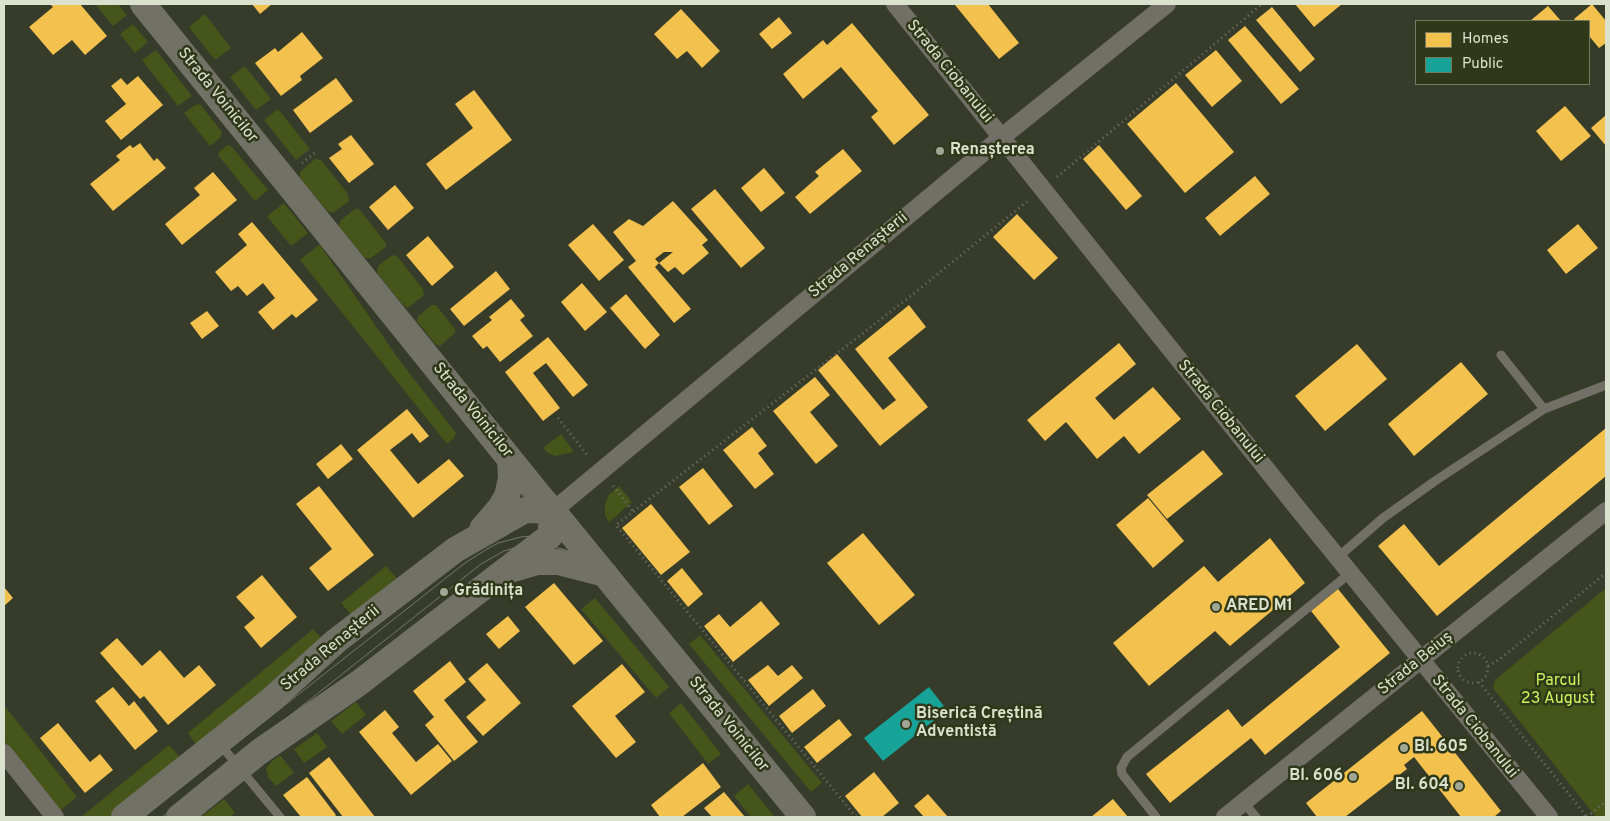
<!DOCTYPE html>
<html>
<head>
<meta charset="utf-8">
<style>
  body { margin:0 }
  #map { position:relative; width:1610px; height:821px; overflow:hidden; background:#363b2a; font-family:Overpass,sans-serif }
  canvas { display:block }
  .frame { position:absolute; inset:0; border:5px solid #dae1cd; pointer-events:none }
  .legend { position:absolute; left:1415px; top:20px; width:175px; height:65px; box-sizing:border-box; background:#2f3818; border:1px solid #737c60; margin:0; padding:6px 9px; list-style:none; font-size:15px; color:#dae1cd }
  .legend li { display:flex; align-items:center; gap:10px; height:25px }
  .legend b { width:25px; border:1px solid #737c60 }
</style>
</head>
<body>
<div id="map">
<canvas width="1610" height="821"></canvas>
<div class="frame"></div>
<ul class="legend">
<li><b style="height:14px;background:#f2c14e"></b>Homes</li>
<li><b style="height:14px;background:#17a398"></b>Public</li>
</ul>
</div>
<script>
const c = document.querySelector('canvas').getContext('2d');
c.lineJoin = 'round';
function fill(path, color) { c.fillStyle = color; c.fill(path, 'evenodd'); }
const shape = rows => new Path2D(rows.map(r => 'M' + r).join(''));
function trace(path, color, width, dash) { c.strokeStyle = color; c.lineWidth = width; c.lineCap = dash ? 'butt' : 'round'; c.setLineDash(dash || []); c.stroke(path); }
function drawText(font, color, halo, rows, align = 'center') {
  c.font = font + ' Overpass,sans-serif'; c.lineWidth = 5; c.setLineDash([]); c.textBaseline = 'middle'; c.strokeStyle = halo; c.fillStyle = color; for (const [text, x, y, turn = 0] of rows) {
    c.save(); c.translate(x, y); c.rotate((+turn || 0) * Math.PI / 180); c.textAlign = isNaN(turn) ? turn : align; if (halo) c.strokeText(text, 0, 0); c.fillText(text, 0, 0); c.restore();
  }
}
const green = shape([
  [95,4,118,4,127,15,113,26],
  [205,14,231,48,215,60,189,27],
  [133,24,148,42,135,53,120,34],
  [156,50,192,96,178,106,142,60],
  [245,66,271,99,256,110,230,77],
  [200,104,222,132,220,138,210,146,184,113,195,105],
  [278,109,310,149,296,160,264,120],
  [228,145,231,146,268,190,255,201,218,155,220,151],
  [315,159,321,160,348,194,349,201,333,213,327,211,300,178,300,172],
  [284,203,308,233,291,246,267,216],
  [355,209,359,209,386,243,386,247,371,258,365,258,338,226,341,220],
  [320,245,400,361,456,433,454,438,447,444,300,260,316,247],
  [392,255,397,256,423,289,424,295,408,308,403,305,377,273,378,266],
  [432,305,436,305,455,329,455,333,440,346,435,344,417,321,418,316],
  [561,434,574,452,555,456,548,453,543,448],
  [619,486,632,502,609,522,605,515,605,504,609,495],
  [386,566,400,582,355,619,341,603],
  [1606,588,1606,817,1596,817,1493,688,1495,680],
  [595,598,669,687,656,698,581,609],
  [313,629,326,644,197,746,188,733],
  [700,635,822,783,811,792,689,644],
  [356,702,366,715,342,734,331,721],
  [681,703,721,754,708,764,669,713],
  [4,705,77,797,60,811,4,741],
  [317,733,327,747,304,763,294,749],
  [169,745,181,758,109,817,81,817],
  [280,755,294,773,276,786,268,777,266,768,272,761],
  [748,784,774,816,773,817,751,817,734,796],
  [224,799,235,813,230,817,201,817]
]);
const homes = shape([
  [50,4,80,4,107,36,85,55,72,40,53,55,29,27,53,7],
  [252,4,272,4,260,14],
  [956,4,988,4,1019,43,999,59,955,5],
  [1295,4,1342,4,1314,27],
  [1592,4,1606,21,1606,43,1599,48,1589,36,1589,21,1576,21,1574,19],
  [1548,6,1561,21,1530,21],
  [1272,7,1315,59,1300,72,1256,20],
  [681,9,720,51,702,68,687,51,677,59,654,34],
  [779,17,792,33,772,49,759,34],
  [852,23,929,115,894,145,871,117,878,111,841,67,803,99,783,74,823,40,827,45],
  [1245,26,1299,89,1281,104,1228,40],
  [302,32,323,58,300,76,302,80,281,96,255,63,275,48,278,52],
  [1216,50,1242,81,1212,107,1185,75],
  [138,76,163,105,121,140,105,121,126,104,111,86,121,78,127,85],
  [336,78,353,101,310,133,293,110],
  [1176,83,1234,152,1185,193,1127,124],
  [474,90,512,140,446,190,426,164,473,128,455,104],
  [1565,106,1591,136,1561,161,1536,131],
  [1606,115,1606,146,1591,128],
  [351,135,374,164,349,183,329,158,342,149,338,144],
  [140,143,154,161,157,158,166,168,113,211,90,184,120,160,116,156,130,145,133,148],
  [1099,145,1142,196,1126,210,1083,159],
  [843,149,862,171,810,214,795,197,819,176,815,172],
  [764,168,785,193,761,212,741,188],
  [213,172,237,200,182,245,165,224,200,195,194,188],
  [1255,176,1270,194,1220,236,1205,218],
  [395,185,414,208,388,230,369,207],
  [715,189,765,248,741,268,691,209],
  [673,201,708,240,702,245,709,253,683,275,675,267,668,272,659,263,673,252,664,252,655,259,659,263,655,267,691,309,674,323,628,267,636,261,613,232,629,219,643,226],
  [1017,214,1058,258,1034,280,993,237],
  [252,222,318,300,296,318,292,314,273,330,258,312,275,298,263,283,247,296,238,286,231,291,215,272,247,245,238,234],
  [593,224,624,260,599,281,568,245],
  [1578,224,1598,248,1566,274,1547,250],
  [428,236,454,267,432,286,406,255],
  [496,271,510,289,464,326,450,309],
  [582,283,607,312,585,331,561,302],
  [626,294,660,335,645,349,610,308],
  [511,299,525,316,520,320,533,336,500,362,487,346,483,349,472,336,492,320,489,317],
  [909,305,926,327,888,358,928,407,880,446,818,370,837,354,883,410,896,400,855,349],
  [207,311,219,326,202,339,190,323],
  [548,337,588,385,573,397,546,363,533,373,560,408,543,421,505,372],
  [1119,343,1136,364,1095,398,1114,420,1153,387,1181,419,1139,454,1124,436,1097,459,1066,422,1045,441,1027,420],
  [1357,344,1387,379,1325,431,1295,396],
  [1461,362,1488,394,1414,456,1388,424],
  [815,377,830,395,810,412,838,446,816,464,773,411],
  [407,409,429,436,420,443,412,433,390,450,418,484,449,459,464,476,413,518,357,450],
  [752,427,767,446,758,453,774,474,755,489,723,450],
  [1606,428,1606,476,1437,616,1378,546,1404,524,1439,566],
  [341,444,353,459,328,479,316,464],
  [1203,450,1223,474,1167,519,1147,495],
  [703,468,733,506,709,525,679,487],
  [319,486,374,555,328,591,309,568,332,549,296,504],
  [1148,498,1184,541,1153,568,1116,525],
  [651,504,690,552,661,575,622,528],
  [863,533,915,595,879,625,827,563],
  [1270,538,1305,583,1230,646,1215,631,1149,686,1113,643,1204,566,1218,582],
  [682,568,703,594,688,607,667,581],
  [262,575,297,617,261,648,244,627,255,618,236,597],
  [554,583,603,641,574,665,525,607],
  [4,587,13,598,4,606],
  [1338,589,1390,653,1265,755,1251,738,1170,803,1146,774,1228,709,1242,727,1340,647,1311,611],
  [761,601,780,624,733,662,704,626,719,614,730,627],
  [508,616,520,631,499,649,486,634],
  [117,638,142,666,160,650,184,678,199,665,216,685,168,725,144,696,140,699,100,653],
  [450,661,466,682,444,700,478,742,454,761,425,725,434,717,413,691],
  [487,663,521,703,483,736,466,717,486,700,468,679],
  [622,664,645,692,615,716,636,742,616,758,572,706],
  [768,665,778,676,792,665,803,678,769,706,748,680],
  [113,687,129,706,134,701,158,731,135,750,95,701],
  [813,689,826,706,792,733,779,716],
  [385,710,399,727,392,733,416,762,438,744,452,761,411,795,359,732],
  [1422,711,1501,811,1494,817,1461,817,1414,757,1404,765,1407,769,1345,817,1317,817,1306,803],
  [839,719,852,735,817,763,804,747],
  [58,723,90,762,100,754,113,770,85,793,40,738],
  [329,757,375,817,343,817,309,773],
  [703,763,721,787,682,817,660,817,651,805],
  [874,772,899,803,882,817,862,817,845,796],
  [307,777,336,815,334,817,301,817,283,795],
  [724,792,745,817,712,817,704,808],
  [928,794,948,817,924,817,914,806],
  [1113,799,1128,817,1091,817]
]);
const public = shape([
  [929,687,947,710,883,761,864,738]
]);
const path = shape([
  [302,163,317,151],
  [1057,177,1262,4],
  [558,418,588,456],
  [613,486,633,511],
  '1458 668a15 15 0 1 1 30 0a15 15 0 1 1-30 0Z',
  [1488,666,1500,659,1606,573],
  [1479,682,1587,817],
  [856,817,616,525,912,295,1029,200],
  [1587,817,1606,801]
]);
const lane = shape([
  [1501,355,1544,409],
  [1337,558,1383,518,1435,481,1544,409,1606,385],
  [219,743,280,817],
  [1244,803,1256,817],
  [1156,817,1122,774,1121,768,1127,757,1350,573]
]);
const street = shape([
  [895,4,1299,510,1549,817],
  [553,511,1002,137,1167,4],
  [4,753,55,817],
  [1225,817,1606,511]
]);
const secondary = shape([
  [143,4,538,494,553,511,803,817],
  [482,529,500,508,507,496,511,479,510,459],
  [513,569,537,562,558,562,605,574],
  [124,817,271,700,336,641,455,550,525,510,553,511,550,536,359,683,259,752,179,817]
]);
const tram = shape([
  [143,817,465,563,487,549,498,543,521,537,533,536,560,537,580,545,602,558,615,570,812,817],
  [162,817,481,564,504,551,518,547,538,545,548,545,569,551,577,555,596,571,796,817]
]);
const markers = [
  [940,151,5,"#a1a794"],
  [444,592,5,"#a1a794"],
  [1216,607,5,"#a1a794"],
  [906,724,5,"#a1a794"],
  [1404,748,5,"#a1a794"],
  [1353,777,5,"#a1a794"],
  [1459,786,5,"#a1a794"]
];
const streetNames = [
  ["Strada Ciobanului",949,72,51],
  ["Strada Voinicilor",217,96,51],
  ["Strada Renașterii",859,256,-40],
  ["Strada Voinicilor",472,411,51],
  ["Strada Ciobanului",1220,412,51],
  ["Strada Renașterii",331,649,-40],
  ["Strada Beiuș",1416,664,-39],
  ["Strada Voinicilor",728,725,51],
  ["Strada Ciobanului",1474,727,51]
];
const poiNames = [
  ["Renașterea",950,151],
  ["Grădinița",454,592],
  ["ARED M1",1226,607],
  ["Biserică Creștină",916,715],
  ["Adventistă",916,733],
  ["Bl. 605",1414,748],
  ["Bl. 606",1343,777,"right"],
  ["Bl. 604",1449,786,"right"]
];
const parkNames = [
  ["Parcul",1558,682],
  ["23 August",1558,700]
];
fill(green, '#46551a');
fill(homes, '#f2c14e');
fill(public, '#17a398');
trace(path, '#717168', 3, [1, 4]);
trace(lane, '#726f67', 9);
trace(street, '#726f67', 18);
trace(secondary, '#727166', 26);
trace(tram, '#77766d', 1);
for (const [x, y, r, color] of markers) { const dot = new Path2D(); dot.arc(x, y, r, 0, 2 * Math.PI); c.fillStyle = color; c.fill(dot); trace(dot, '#2f3818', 2); }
drawText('16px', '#dae1cd', '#2f3818', streetNames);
drawText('bold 16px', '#dae1cd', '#2f3818', poiNames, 'left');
drawText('16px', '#cdf35c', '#2f3818', parkNames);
</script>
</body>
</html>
